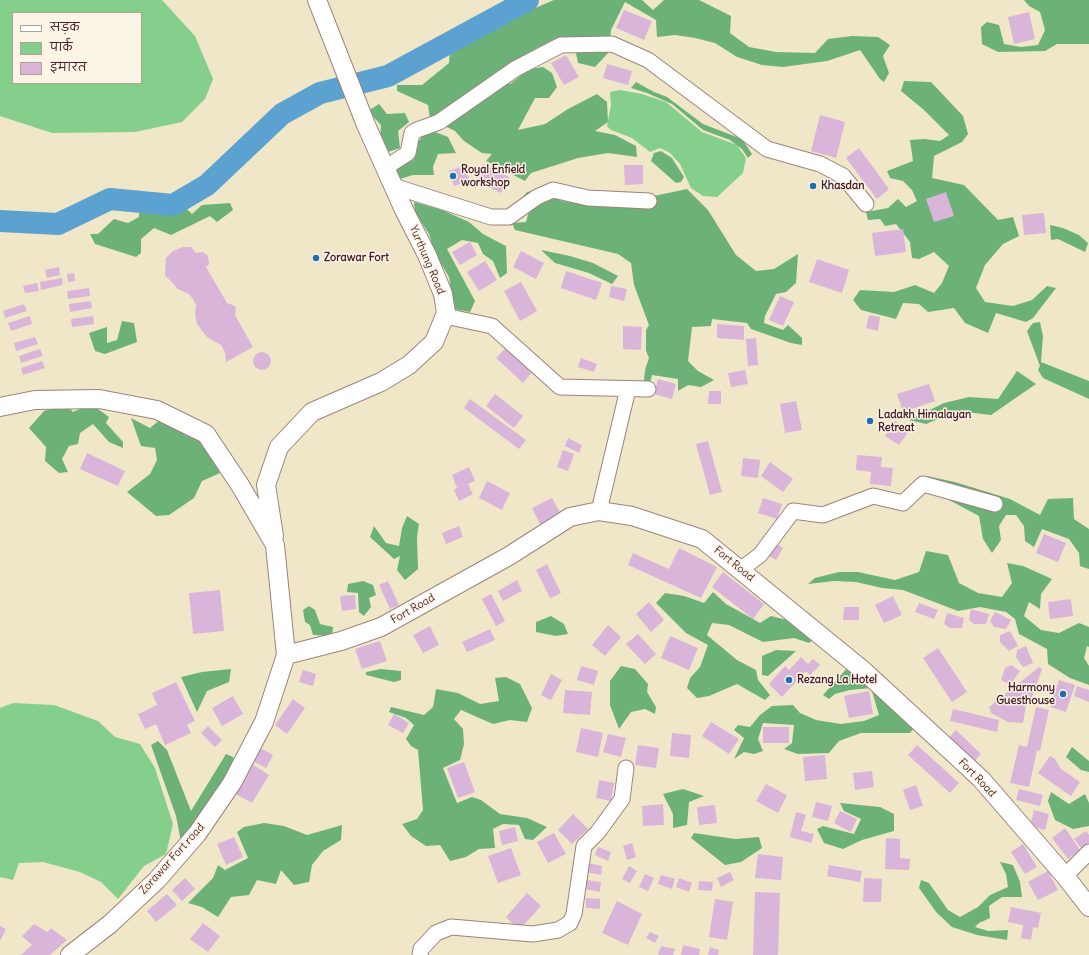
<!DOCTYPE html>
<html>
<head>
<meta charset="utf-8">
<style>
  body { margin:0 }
  #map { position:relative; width:1089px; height:955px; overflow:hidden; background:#f0e7c9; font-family:Delius,"Playpen Sans Deva",sans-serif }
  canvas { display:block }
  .legend { position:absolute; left:12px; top:12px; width:130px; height:72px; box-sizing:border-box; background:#fcf5e5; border:1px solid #b59f9b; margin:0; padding:5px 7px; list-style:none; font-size:12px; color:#4a1f2b }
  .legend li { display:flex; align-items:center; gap:8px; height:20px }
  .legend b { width:20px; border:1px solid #b59f9b }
</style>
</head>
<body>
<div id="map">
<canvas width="1089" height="955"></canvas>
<ul class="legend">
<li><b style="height:5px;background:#fff"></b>सड़क</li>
<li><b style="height:11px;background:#85cf8c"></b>पार्क</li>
<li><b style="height:11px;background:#d9b5d9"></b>इमारत</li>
</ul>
</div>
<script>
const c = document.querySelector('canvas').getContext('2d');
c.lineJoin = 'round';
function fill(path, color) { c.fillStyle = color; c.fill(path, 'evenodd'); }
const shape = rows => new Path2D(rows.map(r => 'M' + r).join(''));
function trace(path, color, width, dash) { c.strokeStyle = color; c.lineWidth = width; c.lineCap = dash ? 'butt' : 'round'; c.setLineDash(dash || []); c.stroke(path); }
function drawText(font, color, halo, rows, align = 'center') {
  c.font = font + ' Delius,sans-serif'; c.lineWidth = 3; c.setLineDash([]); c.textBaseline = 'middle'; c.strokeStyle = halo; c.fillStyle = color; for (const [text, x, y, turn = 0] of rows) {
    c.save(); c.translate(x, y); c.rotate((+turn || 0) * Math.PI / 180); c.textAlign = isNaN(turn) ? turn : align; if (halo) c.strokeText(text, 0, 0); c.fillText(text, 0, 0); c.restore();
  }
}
const green = shape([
  [0,0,162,0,195,36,213,79,205,99,182,122,135,132,52,133,0,116],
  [13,13,141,13,141,83,13,83],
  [620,90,642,94,666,102,702,132,737,145,746,158,743,173,717,197,703,196,691,188,680,164,670,153,660,148,650,152,632,138,611,130,607,126,611,105,610,92],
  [13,703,54,705,98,721,115,737,140,744,155,768,173,824,166,854,144,866,118,899,101,882,80,872,43,862,19,863,13,880,0,877,0,708]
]);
const forest = shape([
  [554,0,642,0,653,10,664,0,699,0,731,16,730,33,749,47,776,52,815,53,828,39,852,36,878,37,890,45,883,56,889,73,884,82,880,79,860,50,827,61,783,67,762,65,737,57,715,43,695,38,675,35,657,37,656,20,625,2,611,30,609,52,595,67,578,63,576,53,555,39,535,49,502,71,510,84,529,69,543,67,552,73,557,87,549,98,535,98,518,130,545,124,568,109,597,94,607,102,608,122,595,131,615,135,636,146,637,157,608,153,578,158,531,173,525,181,486,161,492,154,482,153,464,141,455,131,430,119,428,105,397,91,397,85,422,85,449,63,450,49,482,36,504,21],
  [1024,0,1089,0,1089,44,1057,44,1045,51,998,52,982,44,981,27,987,22,999,25,1004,44,1021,47,1038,45,1045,30,1040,12,1029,6],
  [904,81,931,82,963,116,968,134,962,142,934,156,932,178,964,185,998,220,1013,217,1019,236,1003,244,985,265,976,288,985,302,1013,306,1032,300,1047,286,1056,288,1033,318,1026,322,996,313,988,333,965,323,954,308,928,312,919,304,903,303,896,319,861,310,853,300,860,290,894,292,915,285,934,293,942,283,949,266,934,252,919,259,912,258,910,242,896,224,885,226,880,219,868,220,866,212,888,208,898,199,906,207,917,201,912,190,903,181,890,178,887,171,913,161,910,140,924,139,940,141,949,135,924,110,901,91],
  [636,82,654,92,667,97,703,124,742,139,752,154,748,158,742,149,730,140,703,130,672,104,647,93,631,88],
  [379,104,387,114,405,113,409,122,398,131,400,148,388,152,380,139,381,125,368,111],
  [433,131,448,137,456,153,438,154,433,167,434,175,413,175,400,179,396,169,413,160,415,146,422,137],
  [661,151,672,158,684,177,681,182,676,183,651,161,654,153],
  [687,189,708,210,736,255,756,271,774,269,798,254,796,283,786,292,776,294,765,316,764,323,783,330,788,325,802,338,802,345,791,343,751,329,747,323,712,319,711,326,692,327,688,361,698,371,714,380,701,387,688,385,678,391,678,379,652,375,650,383,644,381,645,370,649,358,646,351,646,330,649,325,634,285,631,263,618,254,515,230,512,223,526,222,529,211,522,198,527,192,538,190,562,201,580,204,614,203,639,209,653,208,654,196],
  [414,202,442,210,469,222,483,234,506,246,507,273,500,278,493,261,483,254,478,243,462,240,447,249,475,301,470,312,454,309,449,277,435,253,429,234,415,212],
  [230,203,233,210,217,222,210,216,171,235,154,228,141,239,141,253,136,257,95,244,90,234,98,234,114,219,128,223,139,217,139,212,184,206,192,214,202,205],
  [1050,225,1063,228,1079,235,1088,243,1085,252,1058,239,1051,240],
  [541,250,570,256,593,263,618,276,612,284,589,273,555,263],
  [122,321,134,323,137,342,105,354,95,351,89,333,107,327,107,343,117,340],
  [1040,322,1043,336,1041,362,1089,381,1089,399,1043,378,1038,370,1040,366,1027,331,1033,323],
  [1017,371,1036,384,991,415,958,411,926,424,909,420,944,403,969,397,998,399],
  [91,404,109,417,106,423,123,442,123,448,109,442,93,424,80,433,78,444,69,446,62,459,68,472,59,473,45,461,46,447,29,428,44,411,67,405,73,412],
  [131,418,150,428,161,419,174,424,185,435,201,441,215,460,220,473,202,481,194,498,169,515,156,516,127,492,150,474,157,460,155,448,141,446],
  [927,476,955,482,1010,499,1040,515,1048,499,1073,498,1074,519,1089,529,1089,569,1080,566,1079,553,1069,539,1042,529,1034,547,1025,541,1024,526,1016,515,1006,515,999,526,1001,540,992,553,983,539,979,516,923,486],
  [407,516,419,524,417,537,418,569,405,580,397,570,400,556,394,559,370,537,374,526,386,543,399,546,402,528],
  [926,551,948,555,959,583,978,593,1002,597,1012,583,1007,563,1023,566,1052,579,1041,594,1040,609,1029,602,1024,616,1041,630,1059,633,1079,623,1089,627,1089,647,1087,646,1084,658,1089,666,1089,685,1070,678,1048,664,1047,649,1019,634,1015,619,1006,612,980,607,958,611,903,590,882,588,856,582,834,581,808,584,815,578,839,572,858,572,895,580,919,572],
  [363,581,373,585,376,595,369,598,371,607,364,616,359,612,358,593,347,592,348,584],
  [713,592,726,604,760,623,771,616,795,622,813,640,809,643,794,638,763,642,729,625,712,623,707,635,737,660,756,670,758,680,770,695,765,700,737,684,709,696,697,698,687,688,690,678,700,667,708,645,686,633,656,603,665,593,684,596,704,603],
  [309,606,315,610,320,624,333,627,332,636,313,635,310,625,305,622,303,610],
  [551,616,564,624,568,634,556,636,536,632,536,622],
  [776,650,796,651,768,676,762,675,762,656],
  [621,666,635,669,648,684,647,692,656,707,655,714,645,709,631,712,619,729,610,705,610,681],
  [849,666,916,726,910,733,861,733,839,741,829,753,798,754,784,749,792,743,794,725,763,723,758,739,763,751,754,754,744,752,734,759,744,738,734,730,738,725,750,727,760,715,772,706,793,705,800,713,816,720,841,724,864,721,879,715,871,688,850,690,835,694,829,699,823,695],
  [231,669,229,682,207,691,197,712,181,677,202,672],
  [381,669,401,671,401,680,394,682,366,675,366,672],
  [506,677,520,684,532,708,527,722,510,720,493,724,461,710,454,719,463,729,464,744,460,760,443,768,457,803,472,797,481,800,500,814,527,818,547,827,533,840,525,839,519,825,503,824,493,829,495,848,479,849,466,857,450,861,440,845,426,846,411,836,402,824,417,819,423,810,418,750,411,746,406,739,414,725,406,718,389,712,391,707,424,715,433,707,436,689,458,693,480,704,499,701,495,678],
  [158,741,167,750,191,811,226,754,233,757,234,766,181,842,176,816,151,745],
  [1072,747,1089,761,1089,772,1081,770,1066,757],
  [683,789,704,796,689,802,687,825,673,828,673,814,663,794],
  [1051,792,1069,804,1085,794,1089,803,1089,826,1073,829,1055,820,1048,801],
  [840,803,880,807,894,814,894,831,862,840,843,849,824,843,817,829,823,826,854,834,861,819,844,811],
  [264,823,284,826,307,835,342,825,341,840,323,851,312,865,309,882,294,885,281,870,276,884,257,880,249,895,231,897,218,917,202,907,188,903,213,878,218,865,225,870,248,858,237,832,244,827],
  [694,833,735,839,759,837,762,848,741,862,725,865,691,838],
  [1000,862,1013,865,1020,882,1022,897,1002,897,989,906,990,918,979,923,975,927,988,931,1008,930,1007,940,977,935,952,927,936,912,919,888,921,880,929,883,948,910,960,917,978,907,990,895,1008,887,1006,874]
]);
const river = shape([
  [0,221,58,224,110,199,173,205,207,185,282,114,320,93,388,76,528,0]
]);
const building = shape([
  [624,10,652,21,644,40,616,28],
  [1029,12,1035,39,1014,44,1008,17],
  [566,55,579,77,564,85,551,63],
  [607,64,632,71,628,85,603,78],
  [820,115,845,122,836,158,811,151],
  [859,148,889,189,877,199,846,158],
  [483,164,509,177,501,193,475,180],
  [624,165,643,165,643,184,625,185],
  [464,166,470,181,454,186,449,171],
  [946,192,954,216,934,222,926,199],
  [1044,213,1046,233,1024,235,1022,215],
  [903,229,906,252,875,256,872,233],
  [470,242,477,255,460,265,452,252],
  [183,247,191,247,196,253,203,252,208,256,209,264,206,267,227,303,235,306,236,309,235,315,253,347,226,362,225,352,221,345,207,337,197,324,195,314,196,305,193,299,189,294,178,289,165,275,166,258,173,251],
  [521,251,544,263,536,279,513,267],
  [817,259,849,270,842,293,809,282],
  [485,261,497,280,479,291,467,272],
  [59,267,60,275,47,278,45,270],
  [566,271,602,283,596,300,561,288],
  [74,273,75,281,68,282,67,274],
  [62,278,63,285,41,290,40,282],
  [521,282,537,311,520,321,504,291],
  [37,283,39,291,25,293,23,286],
  [611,286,627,289,624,301,609,297],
  [89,288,90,296,68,299,67,291],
  [780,296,794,302,783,326,769,320],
  [91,301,92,308,70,312,69,304],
  [24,304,27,311,5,318,3,311],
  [869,315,880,317,878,331,866,328],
  [30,316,32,324,11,331,8,323],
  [93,316,94,324,72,327,71,319],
  [717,324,744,326,744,340,717,338],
  [623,326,642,327,641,350,623,349],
  [35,337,38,344,16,351,14,343],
  [756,338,758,365,748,366,746,339],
  [506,348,532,372,523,383,496,358],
  [40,349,43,356,21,363,19,356],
  '253 361a9 9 0 1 1 18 0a9 9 0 1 1-18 0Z',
  [581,358,597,364,594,372,578,367],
  [42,361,45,368,23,375,21,368],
  [745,370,748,384,731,387,728,373],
  [658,379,676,384,672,399,654,394],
  [929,384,935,401,903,412,897,394],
  [709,391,721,391,721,404,708,404],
  [495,394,523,416,514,428,486,406],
  [470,399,526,440,519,449,464,408],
  [796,401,802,430,785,433,780,404],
  [895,421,909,431,899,445,885,436],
  [568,438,582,445,579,453,565,446],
  [708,441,722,492,710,495,696,444],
  [563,450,574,454,568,471,557,467],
  [87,453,125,471,118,486,80,469],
  [857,455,882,457,881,467,893,468,891,486,870,484,871,472,856,470],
  [743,458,760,460,758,478,741,476],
  [770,462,793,479,783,492,761,476],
  [469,467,475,481,468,484,473,494,459,501,454,490,457,488,452,475],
  [487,481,510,493,502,510,479,498],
  [552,498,561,514,540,524,532,508],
  [763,498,782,504,777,519,758,513],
  [459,526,463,537,446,544,442,533],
  [1044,534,1066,543,1058,562,1036,553],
  [772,541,783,548,776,560,765,553],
  [679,548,717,567,701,598,628,565,633,553,669,569],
  [547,564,561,593,550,598,536,570],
  [723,572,764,604,753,619,712,587],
  [517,580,522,591,503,601,498,591],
  [388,581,399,605,390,609,379,585],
  [220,590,224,631,193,634,189,593],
  [491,594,505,621,496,626,482,599],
  [355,595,356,609,342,611,340,596],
  [893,596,902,615,884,623,875,605],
  [1071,599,1073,616,1050,619,1048,602],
  [649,602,664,620,651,632,636,614],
  [919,603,938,610,934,619,915,612],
  [844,607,859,607,859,620,843,620],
  [971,609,989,614,986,624,974,624,969,620],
  [995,612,1011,620,1006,629,994,627,990,621],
  [947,613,964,618,962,628,950,628,944,624],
  [608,625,621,637,605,656,592,645],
  [430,626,439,645,423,653,413,635],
  [490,629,495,640,467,652,462,642],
  [1010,631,1018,646,1009,651,1000,642,1000,635],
  [638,634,656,654,645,664,626,644],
  [670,636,698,648,689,670,661,658],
  [380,641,387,661,362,669,355,649],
  [1026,646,1033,663,1023,667,1016,657,1017,650],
  [938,648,967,692,952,702,923,658],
  [801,657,808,664,813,659,820,665,810,675,806,671,782,697,769,684,785,666,789,670],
  [1011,665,1020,671,1010,685,1001,680,1005,668],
  [581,666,598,671,594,685,577,680],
  [1039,667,1042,669,1031,700,1027,699,1023,723,1008,722,991,713,989,707],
  [303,670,316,674,313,686,299,682],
  [551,674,562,680,551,700,541,695],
  [1059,680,1075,685,1066,712,1050,707],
  [176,682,195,721,187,725,191,733,165,745,156,724,145,729,138,714,157,705,152,693],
  [1077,686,1089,690,1089,702,1074,696],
  [565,690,592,692,590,715,563,713],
  [869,691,873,714,849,718,844,696],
  [233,696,243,714,222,726,212,708],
  [293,699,305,708,287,734,275,725],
  [1036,707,1049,710,1040,751,1037,750,1029,787,1010,783,1019,745,1027,747],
  [953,709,999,720,997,732,950,721],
  [394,714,409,723,403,733,388,725],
  [711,722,739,739,729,754,702,736],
  [208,726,222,740,215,747,201,733],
  [763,727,789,727,789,743,763,743],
  [581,728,603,733,598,757,576,752],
  [956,730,981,754,971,765,946,741],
  [672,733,691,735,689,758,670,756],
  [608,734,626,738,621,757,603,752],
  [638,745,659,748,656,768,635,765],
  [917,745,959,783,950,793,908,755],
  [260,748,273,755,266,768,253,761],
  [825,755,827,779,805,781,803,757],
  [1050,756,1055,759,1061,769,1080,782,1071,796,1038,773],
  [464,762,475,792,458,798,447,768],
  [252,764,269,775,252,803,234,793],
  [872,771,874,787,855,790,853,773],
  [599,780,614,783,611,801,596,798],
  [766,784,787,795,778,813,756,801],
  [916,785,923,806,910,810,903,790],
  [1019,789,1043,795,1040,806,1016,800],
  [816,802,832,806,828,821,812,817],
  [663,804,664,825,643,826,642,806],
  [715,805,717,823,699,825,697,807],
  [1034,810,1049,814,1045,830,1030,826],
  [840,811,857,819,851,832,834,823],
  [796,812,806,815,801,831,814,834,811,843,790,837],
  [573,814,588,829,572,844,558,830],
  [515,827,518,841,502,845,499,831],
  [1065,828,1080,850,1068,859,1052,838],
  [1086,831,1089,835,1089,843,1082,849,1074,839],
  [554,833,566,854,548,863,537,842],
  [234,837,243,857,226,865,217,844],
  [886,838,900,839,900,858,910,859,909,870,885,869],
  [632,843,636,857,627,860,623,846],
  [1023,844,1037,867,1025,874,1011,852],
  [598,847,611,852,608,861,595,855],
  [511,848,521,875,498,883,488,856],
  [758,854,783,857,781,880,755,878],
  [588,863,602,866,601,875,586,872],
  [829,865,862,871,860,882,827,876],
  [629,866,637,871,630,883,622,879],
  [1048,871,1058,890,1038,900,1028,882],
  [730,872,734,880,721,887,717,878],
  [645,874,654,878,648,891,639,887],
  [661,875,675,879,672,889,658,884],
  [185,878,195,889,182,901,172,890],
  [679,878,692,883,689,892,676,887],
  [864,878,882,879,881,902,863,902],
  [587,880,601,882,600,892,586,889],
  [699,881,713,882,712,891,698,890],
  [755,892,780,893,778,955,753,955],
  [527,893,541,906,519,930,506,917],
  [167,894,177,905,156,922,147,911],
  [586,898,600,899,600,909,586,908],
  [715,899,733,902,727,940,709,937],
  [617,901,642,914,628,945,602,933],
  [1011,907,1041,913,1038,928,1033,927,1031,940,1021,938,1023,925,1008,922],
  [203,923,220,936,208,952,190,939],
  [34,924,47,932,51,928,67,940,50,955,21,955,32,945,22,936],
  [0,926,6,929,0,941],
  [650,932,659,936,655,943,646,938],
  [683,945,700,949,699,955,681,955],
  [661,946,675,949,673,955,658,955],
  [710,947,719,950,718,955,708,955]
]);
const minor = shape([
  [385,168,408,153,412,133,417,130,439,122,515,69,561,45,612,44,648,60,767,149,820,164,843,176,866,204],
  [393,186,491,217,509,217,537,197,553,190,588,198,649,201],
  [445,316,492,326,560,387,648,389],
  [599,511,628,389],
  [740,570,760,555,793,511,823,515,873,496,903,503,923,484,995,504],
  [1065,876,1089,852],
  [420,955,421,949,436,933,451,927,533,934,558,930,570,923,574,914,584,846,598,832,622,799,626,768]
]);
const tertiary = shape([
  [0,407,35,400,99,399,157,410,206,434,240,485,275,545,286,655,264,722,232,783,197,834,157,880,110,924,70,955],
  [274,536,266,485,279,447,312,412,381,382,409,365,434,342,446,313,443,294,427,255,404,210,366,125,317,0],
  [286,655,341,641,381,627,509,556,570,517,599,511,632,516,702,539,864,671,981,779,1065,876,1089,907]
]);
const markers = [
  [453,176,4,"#1f6fb2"],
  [813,186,4,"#1f6fb2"],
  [316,258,4,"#1f6fb2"],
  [870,421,4,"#1f6fb2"],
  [789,680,4,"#1f6fb2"],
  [1063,694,4,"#1f6fb2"]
];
const poiNames = [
  ["Royal Enfield",461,170],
  ["workshop",461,183],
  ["Khasdan",821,186],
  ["Zorawar Fort",324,258],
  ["Ladakh Himalayan",878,415],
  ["Retreat",878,428],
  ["Rezang La Hotel",797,680],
  ["Harmony",1055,688,"right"],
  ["Guesthouse",1055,701,"right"]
];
const streetNames = [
  ["Yurthung Road",427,260,67],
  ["Fort Road",734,564,39],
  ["Fort Road",413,609,-30],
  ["Fort Road",977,778,46],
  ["Zorawar Fort road",172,859,-48]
];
fill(green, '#85cf8c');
fill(forest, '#6cb278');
trace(river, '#5ba2d1', 22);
fill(building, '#d9b5d9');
trace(minor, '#9d837a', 17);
trace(tertiary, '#9d837a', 20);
trace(minor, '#fff', 15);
trace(tertiary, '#fff', 18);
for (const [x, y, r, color] of markers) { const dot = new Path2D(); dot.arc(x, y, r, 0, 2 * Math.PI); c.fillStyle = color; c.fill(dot); trace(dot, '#fcf5e5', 1.5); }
drawText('bold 11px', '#4a1f2b', '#fcf5e5', poiNames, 'left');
drawText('11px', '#4a1f2b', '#fcf5e5', streetNames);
</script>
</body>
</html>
